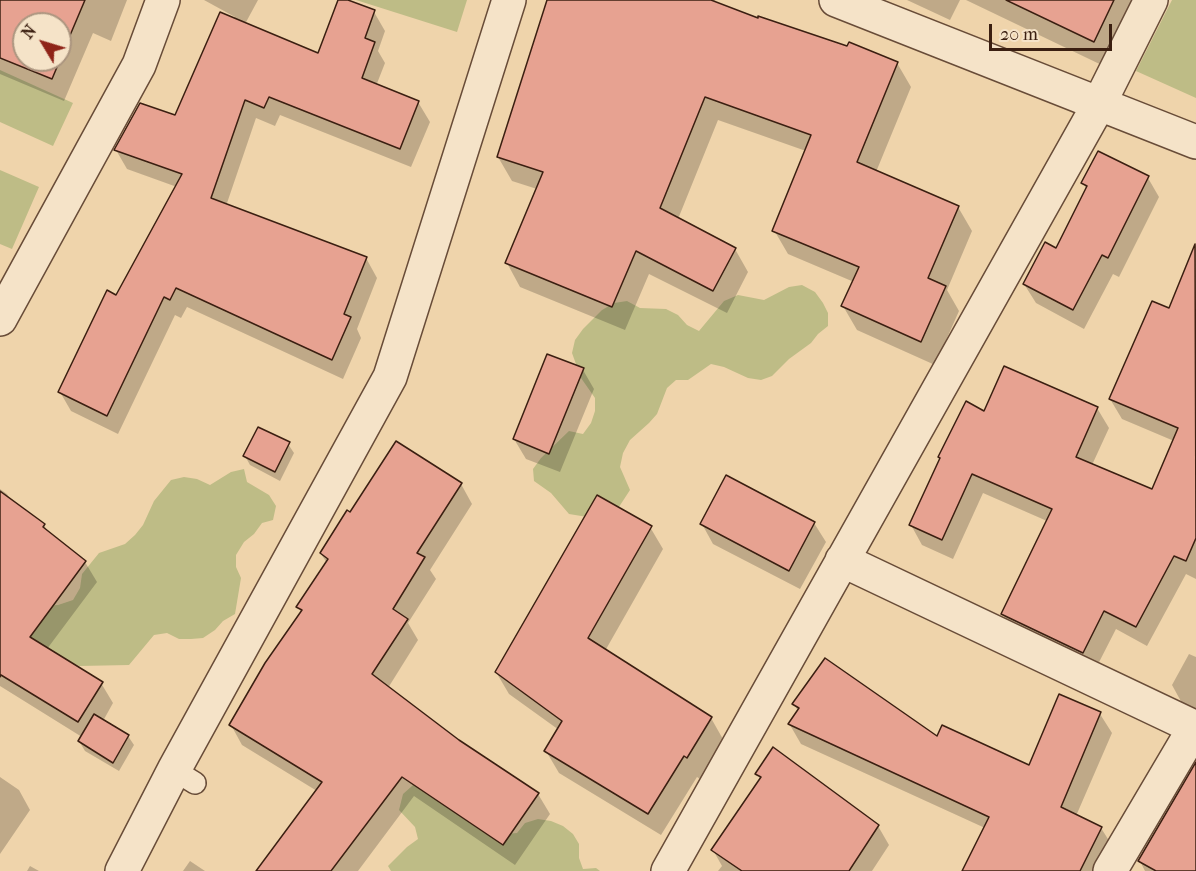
<!DOCTYPE html>
<html>
<head>
<meta charset="utf-8">
<style>
  body { margin:0 }
  #map { position:relative; width:1196px; height:871px; overflow:hidden; background:#efd4ab; font-family:"IM FELL French Canon",serif }
  canvas { display:block }
  .north { position:absolute; left:12px; top:12px; width:60px; height:60px; box-sizing:border-box; background:#f5e3c8; border:2px solid #ab957f; border-radius:50%; rotate:308deg; font-size:16px; font-weight:700; line-height:24px; text-align:center; color:#3b1f11 }
  .north::after { content:''; display:block; margin:auto; width:21px; height:27px; background:#8f2418; clip-path:polygon(50% 0,100% 100%,50% 72%,0 100%) }
  .scale { position:absolute; left:989px; top:24px; width:123px; height:27px; box-sizing:border-box; border:3px solid #3b1f11; border-top:0; padding-left:8px; font-size:18px; line-height:21px; white-space:nowrap; color:#3b1f11; -webkit-text-stroke:4px #f5e3c8; paint-order:stroke }
</style>
</head>
<body>
<div id="map">
<canvas width="1196" height="871"></canvas>
<div class="north">N</div>
<div class="scale">20 m</div>
</div>
<script>
const c = document.querySelector('canvas').getContext('2d');
c.lineJoin = 'round';
function fill(path, color) { c.fillStyle = color; c.fill(path, 'evenodd'); }
const shape = rows => new Path2D(rows.map(r => 'M' + r).join(''));
function trace(path, color, width, dash) { c.strokeStyle = color; c.lineWidth = width; c.lineCap = dash ? 'butt' : 'round'; c.setLineDash(dash || []); c.stroke(path); }
const green = shape([
  [356,0,467,0,457,32],
  [1172,0,1196,0,1196,98,1136,71],
  [0,70,73,103,53,146,0,122],
  [0,170,39,187,12,249,0,244],
  [802,285,815,292,823,303,828,313,828,326,818,334,811,343,789,359,772,376,761,380,748,378,724,367,711,364,688,380,676,380,667,388,657,414,649,423,630,440,623,453,620,467,630,490,615,513,606,520,569,514,551,493,534,481,533,469,541,458,569,431,583,434,591,423,595,411,595,398,581,378,572,353,575,340,583,329,602,310,614,303,627,301,640,308,666,309,678,315,687,325,699,331,724,301,738,295,764,300,789,287],
  [244,469,247,482,269,495,276,506,273,520,262,523,254,534,244,542,236,555,236,567,241,578,235,614,223,621,215,630,203,638,191,639,179,639,167,633,154,635,129,665,79,666,24,640,39,606,58,605,73,600,80,588,82,574,99,553,125,544,135,535,143,525,154,501,171,480,184,477,197,479,210,485,231,472],
  [422,777,504,834,517,833,525,823,538,819,551,821,563,826,573,834,579,844,579,858,583,869,596,868,600,871,391,871,388,866,407,847,418,839,415,827,399,810,403,794]
]);
const shadow = shape([
  [0,0,127,0,111,41,93,33,64,101,0,74],
  [24,24,60,24,60,60,24,60],
  [204,0,258,0,245,24,319,55,339,0,344,0,374,12,385,31,378,51,385,63,376,86,418,102,430,122,411,167,280,115,275,126,256,118,226,206,366,258,377,278,357,329,361,338,343,379,187,307,181,318,175,315,118,434,71,411,60,392,116,296,177,187,127,169,116,150,176,117,235,17],
  [548,0,715,0,717,4,897,63,911,87,876,172,958,207,972,231,947,290,959,311,935,365,857,330,843,306,854,282,788,254,774,230,806,151,718,120,678,219,735,249,748,272,727,313,649,274,625,330,520,287,507,263,537,189,512,181,498,157],
  [907,0,960,0,950,20],
  [966,0,1143,0,1110,69],
  [1148,178,1159,197,1119,277,1113,274,1084,329,1036,303,1024,284,1057,250,1087,190,1083,183],
  [1196,244,1196,579,1186,574,1147,646,1116,629,1094,672,1014,633,1003,614,1047,521,983,493,953,559,922,545,911,525,985,413,1097,408,1109,428,1092,465,1153,491,1174,441,1122,419,1110,399,1170,310],
  [583,370,594,389,560,472,526,459,514,439],
  [288,444,294,453,280,481,250,465,245,456],
  [461,484,472,504,430,570,436,579,408,623,418,640,388,688,458,741,538,794,550,814,515,865,414,796,358,871,258,871,317,791,242,745,231,725,302,613,298,607,327,563,321,554,351,514],
  [0,489,7,494,11,501,44,525,49,534,85,562,97,582,47,649,101,683,113,703,103,721,128,736,134,745,119,771,85,751,79,741,82,737,0,686],
  [814,523,826,542,800,589,713,544,702,524],
  [650,527,663,549,605,651,711,718,724,741,700,779,697,777,661,835,559,773,546,751,559,730,509,694,496,672],
  [1189,654,1196,657,1196,712,1183,705,1172,685],
  [1060,696,1100,714,1112,733,1076,816,1101,828,1113,847,1101,871,964,871,985,828,801,744,790,725,798,711,794,704,937,739,1030,767],
  [1196,768,1196,871,1145,871,1140,861],
  [757,774,878,826,889,845,872,871,718,871,722,866,713,850,761,780],
  [0,777,19,790,30,810,0,854],
  [190,861,205,871,183,871],
  [30,866,39,871,27,871]
]);
const building = shape([
  [0,0,85,0,60,59,60,24,24,24,24,60,60,60,52,79,0,58,0,0],
  [338,0,348,0,375,10,365,38,375,42,362,78,419,101,400,149,269,97,264,108,245,100,211,198,367,257,344,314,351,317,332,360,176,288,170,300,164,297,107,416,58,392,107,290,116,295,182,174,114,150,140,103,175,115,220,12,318,53,338,0],
  [547,0,711,0,758,18,758,16,847,46,849,42,898,62,857,162,959,206,928,278,946,286,921,342,841,306,859,267,772,231,811,135,705,97,660,208,736,248,713,291,636,251,612,307,505,263,543,172,497,157,547,0],
  [1006,0,1114,0,1094,42,1006,0],
  [1098,151,1149,176,1108,258,1102,255,1073,310,1023,284,1045,242,1056,248,1087,186,1081,183,1098,151],
  [1195,244,1196,538,1186,561,1174,556,1136,627,1104,611,1083,653,1001,614,1052,509,972,474,942,540,909,525,940,458,938,457,966,401,984,411,1004,366,1098,407,1076,457,1152,489,1178,428,1109,399,1152,301,1169,308,1195,244],
  [547,354,584,368,549,454,513,439,547,354],
  [258,427,290,442,275,472,243,456,258,427],
  [396,441,462,483,417,553,425,557,393,609,408,619,372,674,459,740,539,793,503,845,402,777,331,871,256,871,322,782,229,725,265,663,302,610,296,607,328,559,320,553,347,510,350,512,396,441],
  [726,475,815,522,789,571,700,524,726,475],
  [0,491,45,524,43,527,86,561,30,637,103,682,78,722,1,675,0,677,0,491],
  [597,495,652,526,588,638,712,717,687,758,684,756,648,814,544,751,562,721,495,672,597,495],
  [825,658,937,736,942,725,1029,765,1059,694,1101,712,1061,807,1102,827,1080,871,962,871,989,817,788,724,799,708,792,704,825,658],
  [94,714,129,735,113,763,78,741,94,714],
  [773,747,879,825,849,871,742,871,711,850,761,777,755,774,773,747],
  [1196,762,1196,871,1156,871,1138,861,1196,762]
]);
const lane = shape([
  [174,770,195,783]
]);
const street = shape([
  [836,0,1196,142],
  [0,319,139,65,163,0],
  [842,560,1196,728],
  [122,871,174,770,390,377,509,0],
  [668,871,1099,104,1151,0],
  [1110,871,1195,727]
]);
fill(green, '#bebc86');
fill(shadow, '#0003');
fill(building, '#e7a291');
trace(building, '#3b1f11', 1.5);
trace(lane, '#684c38', 24);
trace(street, '#684c38', 36);
trace(lane, '#f5e3c8', 21);
trace(street, '#f5e3c8', 33);
</script>
</body>
</html>
